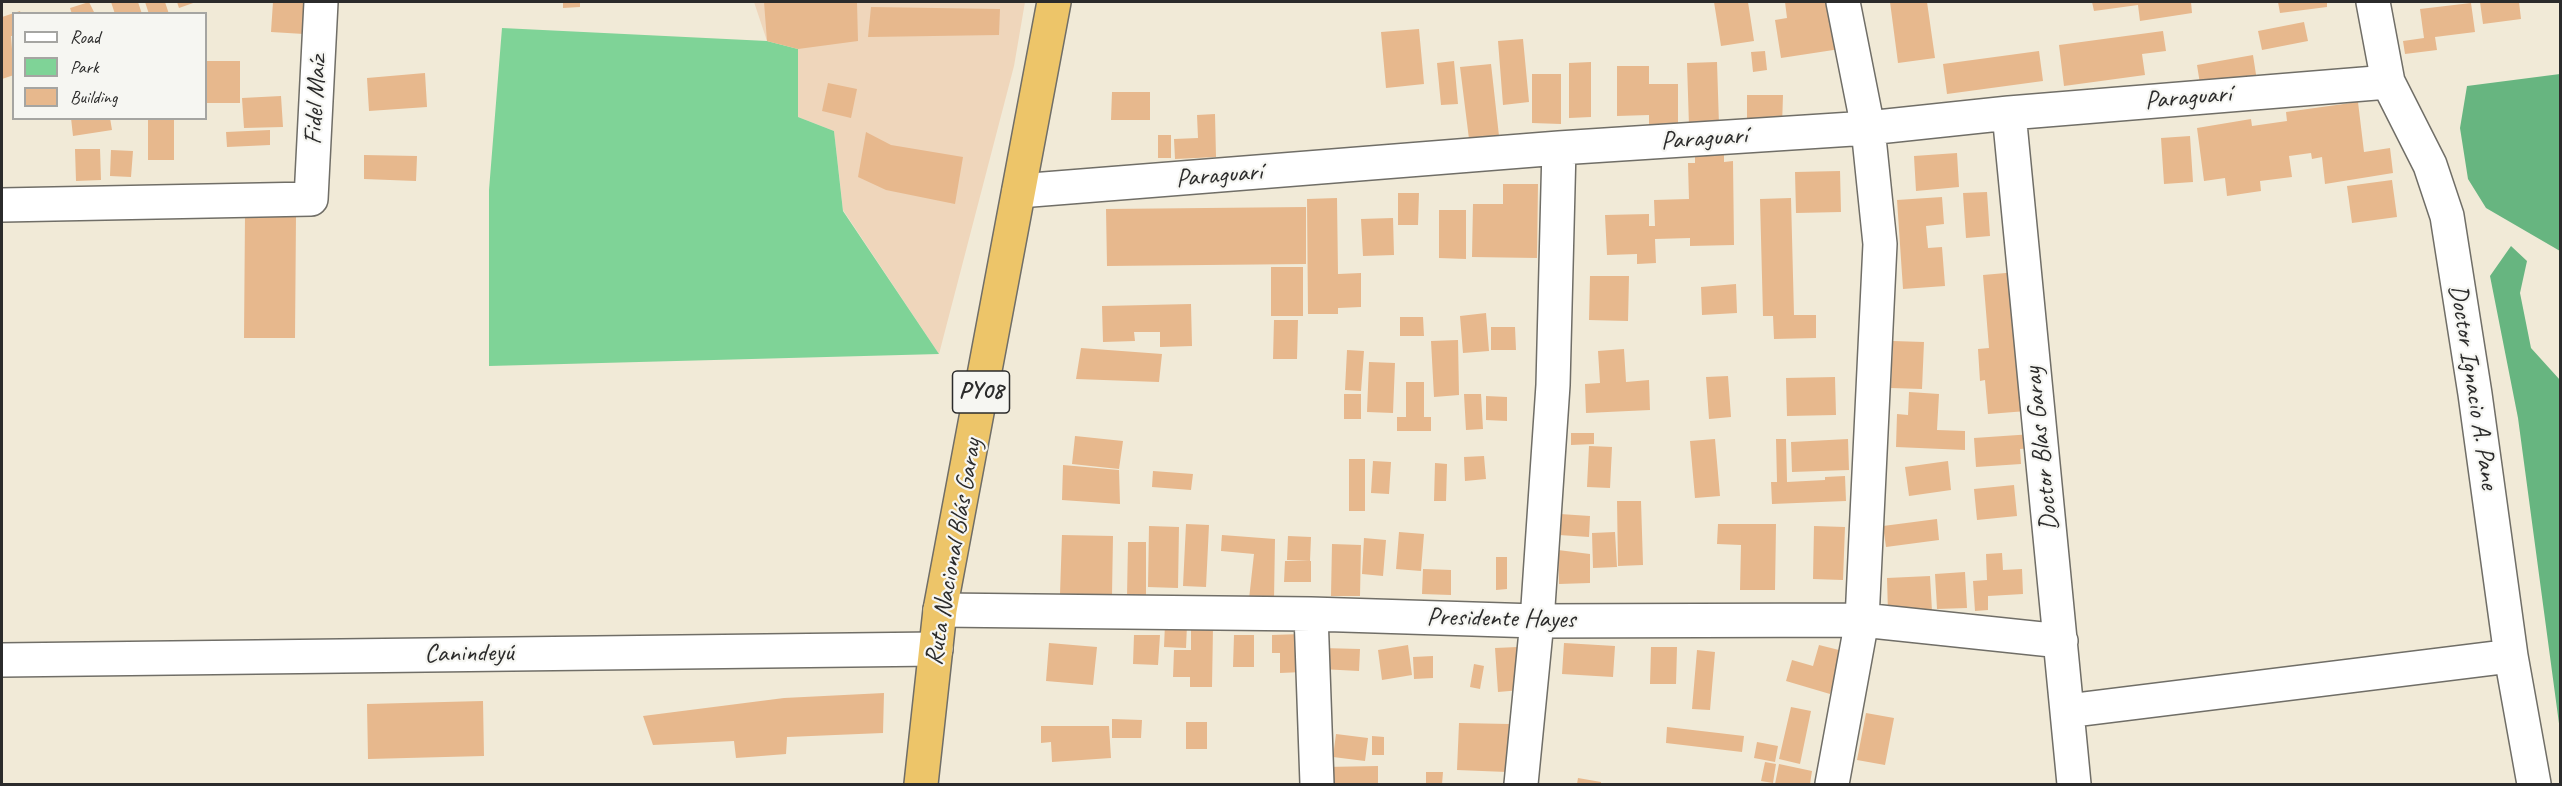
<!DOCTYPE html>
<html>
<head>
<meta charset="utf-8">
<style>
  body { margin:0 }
  #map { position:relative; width:2562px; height:786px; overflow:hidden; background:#f1ead7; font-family:Caveat,sans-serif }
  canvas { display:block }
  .frame { position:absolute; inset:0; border:3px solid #2b2b2b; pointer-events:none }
  .legend { position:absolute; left:12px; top:12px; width:195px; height:108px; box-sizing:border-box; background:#f6f6f2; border:2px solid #a5a5a2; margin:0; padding:8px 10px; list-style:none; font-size:18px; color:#2b2b2b }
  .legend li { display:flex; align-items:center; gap:12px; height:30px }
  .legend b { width:30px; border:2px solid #a5a5a2 }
</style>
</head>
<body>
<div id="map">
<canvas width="2562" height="786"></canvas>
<div class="frame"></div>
<ul class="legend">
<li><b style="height:8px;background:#fff"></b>Road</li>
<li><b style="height:16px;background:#7fd397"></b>Park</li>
<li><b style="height:16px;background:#e7b88d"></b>Building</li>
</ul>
</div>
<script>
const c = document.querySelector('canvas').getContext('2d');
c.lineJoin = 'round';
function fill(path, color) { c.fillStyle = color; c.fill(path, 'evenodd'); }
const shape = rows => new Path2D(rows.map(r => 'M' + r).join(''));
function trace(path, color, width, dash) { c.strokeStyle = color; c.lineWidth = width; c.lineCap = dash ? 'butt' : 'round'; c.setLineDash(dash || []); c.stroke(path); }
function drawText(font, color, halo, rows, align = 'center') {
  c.font = font + ' Caveat,sans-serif'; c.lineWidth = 4.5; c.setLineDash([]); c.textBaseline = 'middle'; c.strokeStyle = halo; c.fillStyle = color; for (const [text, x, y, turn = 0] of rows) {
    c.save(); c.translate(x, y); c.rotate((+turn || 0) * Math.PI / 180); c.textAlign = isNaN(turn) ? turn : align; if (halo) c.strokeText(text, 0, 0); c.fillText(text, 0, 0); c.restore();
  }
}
const built = shape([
  [754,2,1025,2,1014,66,939,354,843,210,834,131,798,117,798,49,767,41]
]);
const green = shape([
  [502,28,767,41,798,49,798,117,834,131,843,211,939,354,489,366,489,190]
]);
const forest = shape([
  [2560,74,2560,251,2486,208,2468,179,2460,128,2467,86],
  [2511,246,2527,261,2520,293,2531,348,2560,380,2560,731,2518,418,2490,276]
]);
const building = shape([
  [89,2,95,14,72,14,70,8],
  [111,2,138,2,142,14,115,14],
  [145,2,165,2,169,14,149,14],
  [177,2,196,2,179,8],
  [273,2,305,2,304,34,271,32],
  [563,2,580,2,580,7,563,8],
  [764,2,857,2,858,41,798,49,767,41],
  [1714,2,1748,2,1754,41,1721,46],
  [1785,2,1832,2,1840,49,1781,58,1775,20,1787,18],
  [1890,2,1927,2,1935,58,1898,63],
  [2092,2,2191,2,2192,13,2140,21,2138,5,2094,11],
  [2278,2,2327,2,2327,7,2280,13],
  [2480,2,2519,2,2521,19,2483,24],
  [2471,3,2475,32,2435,37,2437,50,2405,54,2403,41,2424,38,2420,9],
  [871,7,1000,9,999,35,868,37],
  [20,11,21,14,14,14,14,36,11,36,14,75,2,79,2,17],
  [2304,22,2308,41,2262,50,2258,31],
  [1419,29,1424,84,1386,88,1381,32],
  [2163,31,2166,51,2142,54,2145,75,2064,86,2059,45],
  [1523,39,1529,102,1503,105,1498,41],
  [1765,51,1767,70,1753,72,1751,52],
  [2039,51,2043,81,1947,94,1943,64],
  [2253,55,2257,81,2201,90,2197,65],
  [206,61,240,61,240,103,206,103],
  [1454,61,1458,104,1441,105,1437,63],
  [1591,62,1591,117,1569,118,1569,63],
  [1717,62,1719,125,1689,126,1687,63],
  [1491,64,1499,136,1469,139,1460,67],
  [1617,66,1649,66,1649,84,1678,84,1678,128,1649,128,1649,115,1617,116],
  [425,73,427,107,369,111,367,78],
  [1532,74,1561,74,1561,124,1532,123],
  [828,83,857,89,851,118,822,111],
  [1112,92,1150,92,1150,120,1111,120],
  [1747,95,1783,95,1782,126,1747,126],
  [281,96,283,127,244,128,242,98],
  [2358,102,2364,152,2390,148,2393,173,2325,184,2322,157,2312,159,2311,153,2289,156,2292,177,2260,181,2261,191,2227,196,2225,178,2204,181,2197,128,2251,119,2252,126,2287,121,2286,112],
  [1215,114,1216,157,1175,159,1174,139,1198,138,1197,115],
  [71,118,110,118,112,130,73,136],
  [148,119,174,119,174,160,148,160],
  [270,130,270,145,227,147,226,132],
  [866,132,891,145,963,157,955,204,886,190,858,177],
  [1158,135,1171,135,1171,158,1158,158],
  [2190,136,2193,182,2164,184,2161,138],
  [1695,148,1724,148,1724,162,1733,161,1734,245,1690,246,1690,238,1655,239,1656,263,1637,264,1637,254,1607,255,1605,215,1649,214,1649,226,1655,226,1654,200,1689,199,1688,163,1695,163],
  [75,149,100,149,101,180,76,181],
  [111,150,133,151,131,177,110,176],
  [1957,153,1959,187,1916,191,1914,156],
  [364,155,417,156,416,181,364,179],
  [1840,171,1841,212,1796,213,1795,172],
  [2392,180,2397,217,2352,223,2347,186],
  [1503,184,1538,184,1537,258,1472,257,1473,204,1503,204],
  [1987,192,1990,236,1966,238,1963,193],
  [1398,193,1419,193,1418,225,1398,225],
  [1942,197,1944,224,1926,226,1928,248,1942,247,1945,286,1903,289,1897,200],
  [1337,198,1338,274,1361,273,1361,307,1338,308,1338,314,1308,314,1307,199],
  [1791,198,1794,315,1816,315,1816,338,1774,339,1773,316,1763,316,1760,199],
  [1306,207,1306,264,1107,266,1106,209],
  [1439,210,1466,210,1466,259,1439,258],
  [245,215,296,216,295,338,244,338],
  [1393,218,1394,255,1363,256,1361,219],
  [1271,267,1303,267,1303,316,1271,316],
  [2017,272,2027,411,1988,414,1985,380,1980,381,1978,349,1989,348,1983,275],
  [1590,276,1629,276,1628,321,1589,320],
  [1736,284,1737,313,1702,315,1701,287],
  [1191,304,1192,346,1160,347,1160,332,1134,332,1135,341,1103,342,1102,306],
  [1486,313,1489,351,1463,353,1460,316],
  [1400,317,1423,317,1424,336,1400,336],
  [1274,320,1298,320,1297,359,1273,359],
  [1491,327,1515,327,1516,350,1491,350],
  [1458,340,1459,395,1434,397,1431,341],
  [1893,341,1924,342,1922,389,1891,388],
  [1081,348,1162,354,1159,382,1076,379],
  [1624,349,1626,382,1649,380,1650,410,1586,413,1585,384,1600,383,1598,351],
  [1347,350,1364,351,1361,391,1345,390],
  [1369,362,1395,363,1393,413,1367,412],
  [1728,376,1731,417,1709,419,1706,377],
  [1835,377,1836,415,1787,416,1786,378],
  [1406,382,1424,382,1424,417,1431,417,1431,431,1397,431,1397,417,1406,417],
  [1909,392,1939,394,1937,430,1965,431,1965,450,1896,447,1897,414,1908,415],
  [1344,394,1361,394,1361,419,1344,419],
  [1464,394,1481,394,1483,429,1466,430],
  [1486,396,1507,397,1507,421,1486,420],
  [1571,433,1594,433,1594,444,1571,445],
  [2033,434,2034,448,2020,449,2021,464,1976,467,1974,438],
  [1075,436,1123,441,1119,469,1072,464],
  [1715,439,1720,496,1695,498,1690,441],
  [1776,439,1786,439,1787,482,1825,480,1825,477,1845,476,1846,501,1772,504,1771,482,1777,482],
  [1848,439,1849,470,1792,472,1791,442],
  [1589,446,1612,447,1610,488,1587,487],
  [1484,456,1486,479,1465,481,1464,457],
  [1349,459,1365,459,1365,511,1349,511],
  [1373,461,1391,462,1389,494,1371,493],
  [1948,461,1951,490,1909,496,1905,467],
  [1435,463,1447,464,1446,501,1434,501],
  [1063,465,1119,470,1120,504,1062,500],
  [1153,471,1193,474,1191,490,1152,487],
  [2014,485,2017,516,1977,520,1974,489],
  [1617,501,1641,501,1643,565,1618,566],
  [1560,514,1590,516,1589,537,1559,535],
  [1937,519,1939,540,1886,547,1883,526],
  [1186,524,1209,525,1206,587,1183,586],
  [1718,524,1776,524,1775,590,1740,590,1741,545,1717,544],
  [1149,526,1179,527,1178,588,1148,587],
  [1814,526,1845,527,1843,580,1813,579],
  [1399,532,1424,534,1421,571,1396,569],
  [1615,532,1617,567,1593,568,1592,533],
  [1062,535,1113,536,1112,595,1060,594],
  [1222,535,1275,539,1274,600,1249,599,1254,554,1221,551],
  [1288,536,1311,537,1310,561,1287,560],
  [1364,538,1386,540,1383,576,1362,574],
  [1128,542,1146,542,1146,597,1127,597],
  [1332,544,1361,545,1360,596,1331,596],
  [1558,550,1590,554,1590,583,1559,584],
  [2002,553,2003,570,2022,569,2023,594,1988,596,1988,610,1975,611,1973,581,1987,580,1986,554],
  [1496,557,1507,557,1507,589,1496,590],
  [1285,561,1311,561,1311,582,1284,582],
  [1423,569,1451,570,1451,595,1422,594],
  [1965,572,1967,608,1937,609,1935,574],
  [1930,576,1932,611,1888,613,1887,578],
  [1165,624,1187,625,1186,648,1164,647],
  [1191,626,1213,627,1212,687,1190,687,1190,677,1173,677,1174,650,1191,650],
  [1302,634,1303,672,1280,673,1280,653,1272,653,1272,635],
  [1134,635,1160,635,1158,665,1133,664],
  [1234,635,1254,635,1254,667,1233,667],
  [1049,643,1097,647,1093,685,1046,681],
  [1564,643,1615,646,1613,677,1562,674],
  [1408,645,1412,675,1382,680,1378,650],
  [1819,645,1843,651,1830,694,1786,681,1792,660,1813,666],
  [1518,647,1521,690,1498,692,1495,648],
  [1651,647,1677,647,1676,684,1650,684],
  [1322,648,1360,649,1359,671,1321,669],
  [1697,650,1715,652,1710,710,1692,709],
  [1433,656,1433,678,1414,679,1413,657],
  [1474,664,1484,666,1480,689,1470,687],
  [884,693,883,733,787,737,786,754,736,758,734,741,653,745,643,716,784,698],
  [483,701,484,756,368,759,367,704],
  [1791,707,1811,711,1800,764,1779,759],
  [1866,713,1894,718,1885,765,1857,760],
  [1112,719,1142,720,1141,738,1112,738],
  [1186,722,1207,722,1207,749,1186,749],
  [1459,723,1509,724,1507,772,1457,770],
  [1041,726,1109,726,1111,758,1052,762,1051,742,1041,743],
  [1667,727,1744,736,1742,752,1666,743],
  [1336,734,1368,738,1365,761,1333,757],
  [1372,736,1384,737,1384,755,1372,755],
  [1757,742,1778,746,1775,762,1754,758],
  [1765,762,1776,764,1773,783,1761,781],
  [1779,764,1812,771,1810,784,1775,784],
  [1378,766,1378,784,1325,784,1325,767],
  [1426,772,1443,772,1442,784,1426,784],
  [1578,778,1601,782,1601,784,1577,784]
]);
const minor = shape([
  [2373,2,2388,82,2430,165,2447,216,2475,394,2511,656,2534,784],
  [2009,113,2074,784],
  [1019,191,1559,148,1868,128,2009,113,2388,82],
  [2,205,311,199,321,2],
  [940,610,1311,614,1537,621,1862,620,2061,641],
  [1311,614,1317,784],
  [2,660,936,649],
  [2067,711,2511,656],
  [1521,784,1537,621,1553,385,1559,148],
  [1832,784,1862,620,1880,244,1868,128,1843,2]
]);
const highway = shape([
  [921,784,940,610,1054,2]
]);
const shields = [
  [981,392,57]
];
const shieldNames = [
  ["PY08",981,392]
];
const streetNames = [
  ["Paraguarí",2188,98,-5],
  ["Fidel Maíz",316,100,-87],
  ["Paraguarí",1704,139,-4],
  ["Paraguarí",1219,176,-5],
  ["Doctor Ignacio A. Pane",2473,387,81],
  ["Doctor Blas Garay",2042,449,-96],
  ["Ruta Nacional Blás Garay",954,552,-80],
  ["Presidente Hayes",1501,619,1],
  ["Canindeyú",469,654,-1]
];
fill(built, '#efd6bb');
fill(green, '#7fd397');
fill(forest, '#67b580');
fill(building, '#e7b88d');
trace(minor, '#706e67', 36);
trace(highway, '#706e67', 36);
trace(minor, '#fff', 33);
trace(highway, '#edc569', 33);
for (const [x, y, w] of shields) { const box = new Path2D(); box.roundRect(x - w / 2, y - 21, w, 42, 4.5); c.fillStyle = '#f6f6f2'; c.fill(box); trace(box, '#2b2b2b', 1.5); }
drawText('bold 24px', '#2b2b2b', null, shieldNames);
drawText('26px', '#2b2b2b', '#f6f6f2', streetNames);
</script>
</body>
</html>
